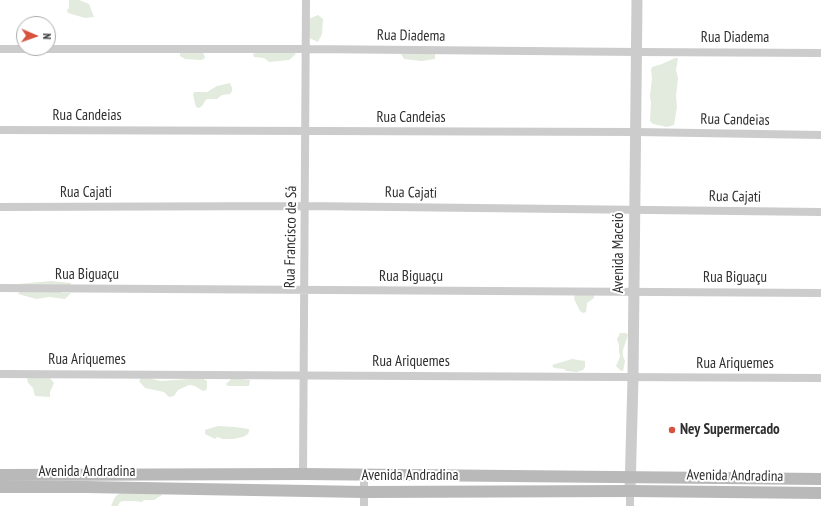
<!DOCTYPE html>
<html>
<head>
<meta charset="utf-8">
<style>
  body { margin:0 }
  #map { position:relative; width:821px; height:506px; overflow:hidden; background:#fff; font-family:"PT Sans Narrow",sans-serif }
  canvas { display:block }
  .north { position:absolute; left:16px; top:16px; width:40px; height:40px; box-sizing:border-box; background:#fff; border:1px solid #acacac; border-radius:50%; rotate:92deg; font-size:11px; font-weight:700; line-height:16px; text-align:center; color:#2f2f2f }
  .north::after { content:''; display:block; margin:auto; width:14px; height:18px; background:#d7533f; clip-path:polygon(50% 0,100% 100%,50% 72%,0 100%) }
</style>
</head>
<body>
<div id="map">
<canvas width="821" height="506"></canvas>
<div class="north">N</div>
</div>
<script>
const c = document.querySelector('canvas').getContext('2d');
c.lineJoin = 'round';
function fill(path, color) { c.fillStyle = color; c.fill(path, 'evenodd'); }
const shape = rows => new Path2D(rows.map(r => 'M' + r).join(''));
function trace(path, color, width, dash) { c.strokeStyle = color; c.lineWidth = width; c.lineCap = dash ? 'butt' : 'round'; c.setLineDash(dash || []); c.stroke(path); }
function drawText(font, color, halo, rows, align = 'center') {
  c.font = font + ' "PT Sans Narrow",sans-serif'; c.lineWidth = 4; c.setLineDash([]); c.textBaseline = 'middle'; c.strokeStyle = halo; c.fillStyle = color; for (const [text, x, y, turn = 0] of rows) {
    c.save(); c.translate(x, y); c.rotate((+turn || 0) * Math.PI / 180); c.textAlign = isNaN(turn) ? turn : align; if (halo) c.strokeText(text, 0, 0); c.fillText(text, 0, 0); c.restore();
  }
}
const green = shape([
  [69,0,79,0,89,4,94,17,85,18,68,13,67,10,69,8],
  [318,15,323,19,322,34,318,42,309,38,309,19],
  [182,52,203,53,205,57,204,59,201,60,185,59,180,56,180,53],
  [256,53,294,53,296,54,289,60,269,62,264,58,254,57,253,54],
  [433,53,435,54,435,59,422,61,404,59,401,54],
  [675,58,678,58,676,70,678,78,676,96,677,107,674,125,667,127,653,124,650,121,651,103,650,96,652,78,651,70,652,67,662,64],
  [230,83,232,88,232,91,230,94,222,95,217,99,207,99,205,101,202,106,199,108,196,107,193,95,194,92,207,92,217,86],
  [51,281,71,283,70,287,18,284],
  [36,291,56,291,63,293,71,293,65,299,49,297,36,299,18,294,20,292],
  [575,295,594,295,594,298,587,303,586,312,583,313,580,311,575,301,574,298],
  [620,333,626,333,628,335,623,350,623,356,625,361,623,371,620,370,616,366,620,357,619,351,619,345,617,339],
  [572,359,585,361,585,367,583,370,577,372,566,371,564,369,554,368,552,365],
  [27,377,50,378,54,383,50,392,50,397,35,396,33,388,28,383],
  [141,378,148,378,161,381,202,378,207,381,207,388,206,390,203,391,195,386,189,385,178,390,174,396,169,397,164,392,145,388,139,381],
  [232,378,250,380,249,386,228,386,226,384],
  [218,426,235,427,249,429,249,431,248,434,243,437,233,439,223,439,217,437,215,439,205,434,205,430,208,429],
  [158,491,162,495,154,500,144,500,142,502,133,501,123,501,120,502,118,506,111,506,115,497,121,492]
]);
const minor = shape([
  [0,49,306,49,637,52,821,53],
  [0,130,636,132,821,135],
  [0,207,306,206,821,212],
  [0,288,821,293],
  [0,374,821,378],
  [303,474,306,0],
  [364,506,364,475],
  [630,506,630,491]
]);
const tertiary = shape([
  [630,491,633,378,637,0]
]);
const secondary = shape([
  [0,475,303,474,821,479],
  [0,487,86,487,364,492,630,491,821,493]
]);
const markers = [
  [672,430,4,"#d7533f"]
];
const streetNames = [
  ["Rua Diadema",411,36,1],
  ["Rua Diadema",735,38],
  ["Rua Candeias",87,116],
  ["Rua Candeias",411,118],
  ["Rua Candeias",735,120,1],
  ["Rua Cajati",86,193],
  ["Rua Cajati",411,193,1],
  ["Rua Cajati",735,197,1],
  ["Rua Francisco de Sá",291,237,-89],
  ["Avenida Maceió",619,253,-90],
  ["Rua Biguaçu",87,275],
  ["Rua Biguaçu",411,277],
  ["Rua Biguaçu",735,278],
  ["Rua Ariquemes",87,360],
  ["Rua Ariquemes",411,362],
  ["Rua Ariquemes",735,364],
  ["Avenida Andradina",87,472],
  ["Avenida Andradina",410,476],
  ["Avenida Andradina",735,476,1]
];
const poiNames = [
  ["Ney Supermercado",680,430]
];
fill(green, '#e2ebdd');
trace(minor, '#ccc', 8);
trace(tertiary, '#ccc', 11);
trace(secondary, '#b9b9b9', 12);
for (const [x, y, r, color] of markers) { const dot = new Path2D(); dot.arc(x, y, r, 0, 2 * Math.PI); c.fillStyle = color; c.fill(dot); trace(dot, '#fff', 1.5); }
drawText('15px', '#2f2f2f', '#fff', streetNames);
drawText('bold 15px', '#2f2f2f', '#fff', poiNames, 'left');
</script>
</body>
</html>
